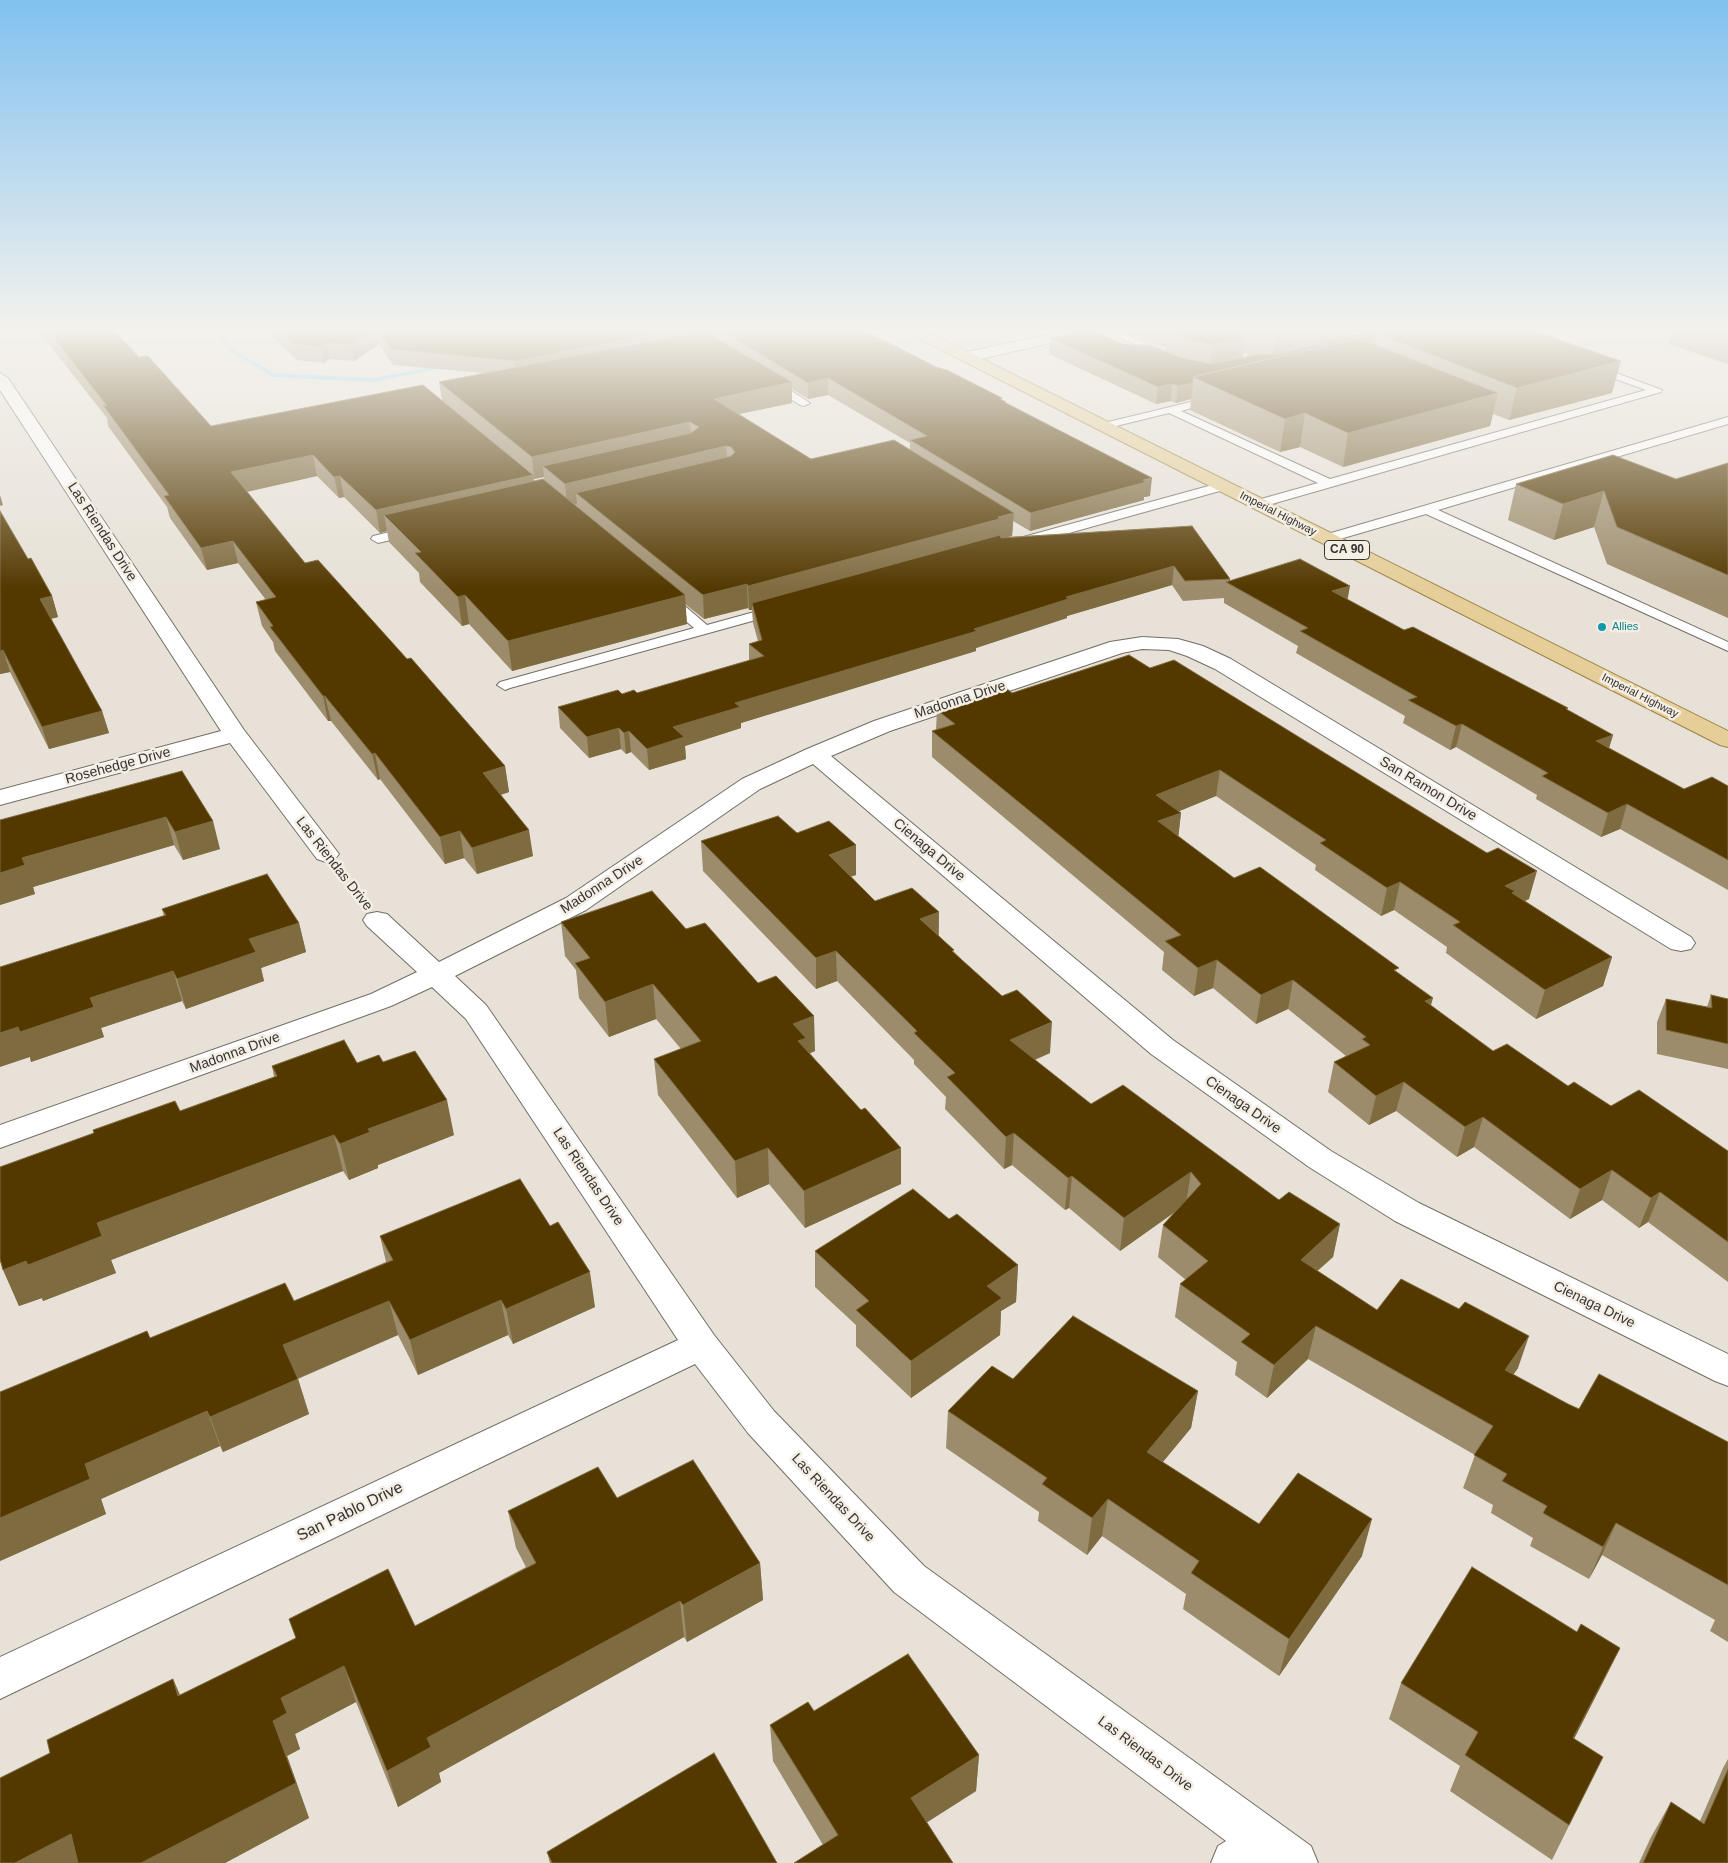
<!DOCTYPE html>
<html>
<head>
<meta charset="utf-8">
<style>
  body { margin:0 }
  canvas { display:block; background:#e7e1d7 }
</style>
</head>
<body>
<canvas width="1728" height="1863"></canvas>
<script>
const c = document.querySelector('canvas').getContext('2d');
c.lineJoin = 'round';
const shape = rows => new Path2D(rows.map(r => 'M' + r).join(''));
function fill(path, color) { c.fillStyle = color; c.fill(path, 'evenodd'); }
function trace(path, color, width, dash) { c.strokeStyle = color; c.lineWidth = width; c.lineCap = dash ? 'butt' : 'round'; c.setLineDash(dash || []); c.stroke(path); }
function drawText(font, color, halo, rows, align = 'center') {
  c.font = font + ' Helvetica,sans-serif'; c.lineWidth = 5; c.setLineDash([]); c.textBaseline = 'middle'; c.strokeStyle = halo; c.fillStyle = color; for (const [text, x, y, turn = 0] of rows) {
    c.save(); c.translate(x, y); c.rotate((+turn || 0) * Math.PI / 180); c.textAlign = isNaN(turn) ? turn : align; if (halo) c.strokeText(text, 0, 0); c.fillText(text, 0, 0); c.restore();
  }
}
const stream = shape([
  [210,328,216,328,233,349,274,373,373,378,449,364,452,366,373,382,273,377,229,351,210,328]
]);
const path = shape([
  [343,877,359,897]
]);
const lane = shape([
  [1060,328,1073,328,1098,341,1097,343,1089,343,1060,328],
  [1098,328,1111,328,1166,352,1165,354,1157,354,1098,328],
  [1592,364,1662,390,1661,392,1258,508,1254,507,1252,504,1254,501,1318,483,1169,413,1104,429,1098,426,1100,424,1215,396,1219,397,1219,401,1181,411,1330,479,1646,390,1588,369,1587,367,1592,364],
  [772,380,776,381,810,403,804,406,800,405,768,385,767,383,772,380],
  [1728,417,1728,424,1438,510,1728,642,1728,651,1426,514,1326,543,1319,539,1321,536,1728,417],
  [1223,482,1229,486,1227,489,1026,545,1021,546,1014,542,1016,539,1223,482],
  [411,527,416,528,417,531,416,534,378,543,371,539,373,536,411,527],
  [667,594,672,595,707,625,776,606,783,610,781,613,510,688,505,690,497,685,500,682,694,628,662,601,660,598,662,595,667,594]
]);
const street = shape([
  [1079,328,1106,328,1099,332,967,362,959,357,967,352,1079,328],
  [0,373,8,378,244,730,339,854,335,859,326,862,317,859,230,743,0,805,0,790,221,731,0,390,0,373],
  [1142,637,1178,639,1203,646,1231,659,1691,937,1695,943,1691,949,1681,951,1671,949,1215,669,1187,656,1169,650,1142,649,1122,653,890,731,831,756,1173,1040,1331,1151,1419,1203,1728,1354,1728,1386,1715,1381,1395,1221,1309,1167,1151,1054,813,764,760,789,586,910,455,976,486,1005,714,1335,774,1411,924,1566,1311,1846,1318,1863,1211,1863,1218,1846,1226,1841,894,1592,748,1433,695,1364,0,1699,0,1657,678,1340,466,1019,432,987,391,1006,0,1148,0,1125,371,994,417,972,367,926,363,920,367,914,377,912,387,914,439,962,566,898,742,779,807,749,874,721,1110,642,1142,637]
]);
const primary = shape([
  [902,328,920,328,1728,731,1728,747,1720,745,904,331,902,328]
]);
const wall = shape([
  [36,328,112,328,139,357,211,426,442,400,439,382,483,373,393,365,379,344,354,361,329,359,324,363,297,360,262,328,860,328,936,367,1002,398,1002,400,1006,402,1006,404,1150,496,1144,497,1144,500,1030,531,1013,521,1012,536,1006,537,1192,526,1230,579,1230,581,1347,599,1404,630,1568,711,1613,735,1609,748,1684,789,1728,786,1728,890,1620,829,1601,837,1536,799,1537,795,1456,747,1450,750,1403,723,1405,716,1296,653,1298,646,1224,603,1224,598,1183,601,1172,585,1067,616,1067,618,976,648,976,651,741,723,741,728,685,746,686,759,649,770,631,752,626,754,621,749,589,758,560,728,558,707,622,694,637,693,749,661,749,644,758,641,753,623,752,610,749,610,748,608,704,619,685,604,687,624,512,671,469,624,462,626,420,582,419,573,389,542,387,531,380,533,344,497,339,498,317,476,247,492,305,563,505,766,509,792,501,795,533,856,477,874,464,858,445,864,380,779,378,780,331,721,328,721,275,651,273,642,262,626,256,602,266,600,238,563,207,570,170,518,167,507,108,426,107,418],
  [721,337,721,341,715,338],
  [792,389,808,399,828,395,910,443,910,449,811,459,739,414,792,403],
  [544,477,544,480,534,481,534,478,534,479],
  [1041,328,1060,328,1060,330,1050,332],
  [1070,328,1089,328,1123,344,1165,352,1166,346,1163,347,1115,328,1525,328,1612,393,1509,420,1493,414,1490,426,1343,467,1300,447,1280,452,1190,410,1191,399,1176,403,1171,401,1156,404,1049,354,1050,338,1069,334],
  [1353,331,1359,333,1352,335],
  [1243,353,1247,354,1251,356,1243,358],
  [1671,328,1728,328,1728,364,1668,344,1673,329],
  [1728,463,1728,618,1607,564,1594,527,1554,540,1508,520,1516,484,1676,479],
  [0,511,28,559,52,596,58,617,51,619,102,711,109,733,49,749,10,672,0,674],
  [1150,668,1529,899,1525,901,1612,957,1603,986,1536,1019,1446,953,1447,947,1394,910,1381,916,1315,870,1316,865,1216,796,1179,811,1181,813,1178,836,1234,878,1398,973,1431,1006,1493,1051,1611,1106,1728,1151,1728,1282,1648,1222,1639,1228,1602,1200,1570,1219,1474,1147,1457,1157,1396,1111,1369,1125,1328,1092,1334,1062,1346,1056,1288,1009,1256,1024,1213,988,1194,996,1162,970,1164,952,932,757,932,731,936,730,937,710,1012,693],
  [182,771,220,849,183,860,174,845,33,887,35,894,0,905],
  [797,833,856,845,856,875,851,876,875,901,939,912,939,936,1050,1053,1035,1060,1091,1104,1279,1200,1340,1224,1333,1257,1317,1271,1377,1310,1518,1368,1513,1374,1568,1404,1579,1409,1728,1442,1728,1642,1710,1631,1715,1620,1602,1555,1589,1579,1530,1546,1533,1538,1491,1513,1493,1505,1463,1488,1475,1455,1308,1359,1267,1398,1235,1375,1237,1362,1175,1317,1180,1284,1186,1280,1158,1257,1163,1225,1175,1212,1120,1251,1069,1208,1065,1210,1012,1165,1004,1169,945,1109,946,1097,914,1064,914,1060,837,981,816,989,703,871,701,841],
  [162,909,299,923,306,952,261,968,264,981,186,1009,182,1001,101,1028,104,1037,31,1062,30,1057,164,916],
  [561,922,686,929,815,1051,810,1053,901,1184,805,1228,769,1184,737,1198,658,1095,654,1059,681,1049,656,1019,609,1037,579,998,576,970,565,956],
  [1711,995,1728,999,1728,1069,1657,1054,1657,1022,1666,999,1707,1007],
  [383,1062,454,1135,378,1165,378,1168,349,1180,343,1171,111,1260,116,1273,43,1301,42,1298,19,1306,0,1261,0,1167,180,1111,274,1077,272,1066],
  [949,1219,1018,1265,1016,1302,1001,1311,1000,1335,911,1398,856,1346,856,1325,815,1287,815,1251],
  [380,1236,595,1307,513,1344,508,1335,418,1375,398,1335,298,1379,309,1414,223,1452,220,1446,101,1499,106,1514,0,1561,0,1392,150,1338,294,1301,386,1262],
  [1013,1379,1198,1391,1191,1428,1163,1462,1259,1524,1362,1556,1279,1676,1183,1609,1186,1594,1102,1536,1087,1555,1038,1521,1039,1512,946,1448,948,1411],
  [617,1498,760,1563,763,1600,687,1642,684,1637,439,1773,441,1782,398,1807,356,1702,295,1734,300,1749,287,1756,309,1818,225,1863,0,1863,180,1696,296,1638,289,1619,415,1626,526,1567,516,1548,508,1511],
  [1577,1632,1620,1648,1602,1684,1574,1739,1603,1757,1552,1860,1450,1791,1460,1766,1389,1719,1401,1683],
  [814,1711,979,1755,976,1791,926,1823,823,1845,773,1761,770,1725],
  [1728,1759,1728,1863,1639,1863,1651,1837,1671,1802,1700,1821,1723,1768],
  [547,1852,777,1863,550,1863]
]);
const shadedWall = shape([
  [685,328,765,328,720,330,721,337,517,377,515,361],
  [1051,328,1060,328,1060,330,1050,332],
  [1165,328,1170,328,1170,331,1167,330,1166,346,1163,347],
  [1306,328,1353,328,1351,342,1272,361,1276,335],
  [1371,328,1407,328,1376,333,1369,337],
  [376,329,379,344,354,361,351,345],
  [1246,337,1242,363,1209,371,1212,345],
  [1375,338,1372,354,1201,381],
  [327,343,329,359,324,363,321,347],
  [1621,361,1612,393,1509,420,1517,388],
  [828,378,828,395,808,399,808,383],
  [792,382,792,403,715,419,714,399],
  [1193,383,1191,399,1176,403,1178,386],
  [1172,384,1171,401,1156,404,1158,387],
  [1498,393,1490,426,1343,467,1348,433],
  [1305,413,1300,447,1280,452,1285,419],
  [690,422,692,443,543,466,544,477,534,479,532,457],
  [726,446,728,467,576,493,577,504,567,506,565,484],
  [313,455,317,476,236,494,231,472],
  [533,475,536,497,384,515,387,531,380,533,376,510],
  [340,476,344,497,339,498,334,477],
  [1152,478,1150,496,1144,497,1144,500,1030,531,1031,513],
  [1604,491,1594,527,1554,540,1563,504],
  [0,495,3,505,0,506],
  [1014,513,1012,536,752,603,752,610,749,610,748,586],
  [233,541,238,563,207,570,201,548],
  [1174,566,1172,585,1067,616,1067,618,976,648,976,651,741,723,741,728,685,746,686,759,649,770,647,749,673,727,735,703,974,629,1066,597],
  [747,584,748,608,704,619,703,595],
  [1350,586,1346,608,1332,591],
  [465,595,469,624,462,626,458,597],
  [685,595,687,624,512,671,508,641],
  [52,596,58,617,46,620,40,599],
  [3,650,10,672,0,674,0,651],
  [323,696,325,696,331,721,328,721],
  [102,711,109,733,49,749,42,727],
  [1462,724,1456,747,1450,750,1456,726],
  [619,728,621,749,589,758,587,737],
  [629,731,631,752,626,754,624,733],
  [1613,735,1606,758,1596,741],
  [375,753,380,779,378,780,372,754],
  [505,766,509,792,487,799,483,773],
  [1220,770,1216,796,1153,822,1156,795],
  [1627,804,1620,829,1601,837,1608,813],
  [1181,813,1178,840,1158,821],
  [166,817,174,845,33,887,35,894,0,905,0,873,22,858],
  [213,821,220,849,183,860,175,832],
  [529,830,533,856,477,874,472,848],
  [460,831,464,858,445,864,440,837],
  [856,845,856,875,829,884,829,855],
  [1537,871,1529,899,1510,908,1505,886],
  [1400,882,1394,910,1381,916,1387,888],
  [939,912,938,942,920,919],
  [299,923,306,952,261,968,264,981,186,1009,177,979,249,939],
  [836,951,837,981,816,989,816,958],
  [1612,957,1603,986,1536,1019,1545,990],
  [1217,960,1213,988,1194,996,1198,968],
  [173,971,182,1001,101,1028,104,1037,31,1062,30,1057,0,1067,0,1033,90,998],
  [1293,980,1288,1009,1256,1024,1261,995],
  [653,984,656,1019,609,1037,605,1002],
  [1433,998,1425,1026,1425,1001],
  [814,1016,815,1051,806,1055,806,1073,793,1024],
  [1052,1022,1050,1053,1007,1071,1010,1040],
  [1404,1082,1396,1111,1369,1125,1376,1096],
  [447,1100,454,1135,378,1165,378,1168,349,1180,340,1144,368,1129],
  [1483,1117,1474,1147,1457,1157,1465,1127],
  [1014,1133,1012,1165,1004,1169,1006,1137],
  [334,1135,343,1171,111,1260,116,1273,43,1301,42,1298,19,1306,3,1270,97,1223],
  [768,1148,769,1184,737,1198,735,1161],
  [901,1148,901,1184,805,1228,804,1191],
  [1612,1170,1602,1200,1570,1219,1580,1189],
  [1191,1172,1186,1204,1120,1251,1124,1218],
  [1072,1176,1069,1208,1065,1210,1068,1178],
  [1660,1192,1648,1222,1639,1228,1651,1198],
  [1340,1224,1333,1257,1294,1292,1301,1260],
  [1018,1265,1016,1302,1001,1311,1000,1335,911,1398,911,1361,987,1286],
  [590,1272,595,1307,513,1344,506,1309],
  [501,1300,508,1335,418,1375,410,1340],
  [389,1301,398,1335,294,1380,283,1345],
  [1316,1326,1308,1359,1267,1398,1274,1365],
  [1529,1336,1518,1368,1494,1403,1505,1370],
  [298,1379,309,1414,223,1452,210,1417],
  [1198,1391,1191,1428,1141,1488,1147,1452],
  [207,1411,220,1446,101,1499,106,1514,0,1561,0,1518,85,1464],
  [1108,1499,1102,1536,1087,1555,1092,1518],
  [1372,1519,1362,1556,1279,1676,1289,1639],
  [1616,1523,1602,1555,1589,1579,1603,1547],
  [760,1563,763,1600,687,1642,683,1605],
  [680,1601,684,1637,439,1773,441,1782,398,1807,387,1771,427,1738],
  [1620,1648,1602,1684,1556,1774,1573,1738],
  [344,1666,356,1702,295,1734,300,1749,287,1756,309,1818,225,1863,141,1863,273,1721,281,1698],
  [173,1679,189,1715,178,1696],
  [979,1755,976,1791,910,1833,911,1798],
  [71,1834,87,1863,15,1863]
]);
const building = shape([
  [46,328,112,328,139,357,148,356,211,426,423,385,533,475,376,510,340,476,334,477,313,455,231,472,305,563,318,560,407,659,411,658,505,766,483,773,529,830,472,848,460,831,440,837,375,753,372,754,325,696,323,696,270,627,273,626,256,602,276,597,233,541,201,548,164,496,169,495,103,405,107,406,46,328],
  [276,328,685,328,515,361,391,349,376,329,351,345,327,343,321,347,294,344,276,328],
  [734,328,860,328,936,367,947,370,1002,398,1000,399,1006,402,1004,402,1152,478,1143,480,1146,482,1031,513,910,440,927,436,828,378,808,383,720,330,734,328],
  [1076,328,1089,328,1123,344,1148,345,1182,358,1211,364,1261,354,1275,355,1381,328,1399,328,1376,333,1375,338,1365,341,1358,338,1193,377,1193,383,1178,386,1172,384,1158,387,1050,338,1082,331,1076,328],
  [1174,328,1223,328,1246,337,1212,345,1192,340,1167,330,1174,328],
  [1249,328,1306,328,1276,335,1265,334,1249,328],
  [1399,328,1525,328,1621,361,1517,388,1376,333,1399,328],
  [1705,328,1728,328,1728,335,1705,328],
  [704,331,792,382,714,399,811,459,894,440,1014,513,998,517,999,519,748,586,747,584,703,595,576,493,731,456,735,452,731,447,726,446,565,484,543,466,691,433,699,427,690,422,532,457,439,382,704,331],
  [1358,338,1498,393,1348,433,1305,413,1285,419,1193,377,1358,338],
  [1613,455,1676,479,1728,463,1728,575,1617,527,1604,491,1563,504,1516,484,1613,455],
  [543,479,685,595,508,641,465,595,458,597,415,553,421,552,384,515,543,479],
  [0,511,28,559,31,558,52,596,40,599,102,711,42,727,3,650,0,651,0,511],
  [1192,526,1230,579,1185,581,1174,566,1066,597,1068,599,974,629,977,631,735,703,740,707,673,727,684,737,647,749,629,731,624,733,619,728,587,737,558,707,618,690,622,694,634,690,637,693,764,656,749,644,762,640,752,603,1000,535,1001,538,1192,526],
  [1300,559,1350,586,1332,591,1404,630,1413,627,1568,708,1566,709,1613,735,1596,741,1684,789,1712,777,1728,786,1728,860,1627,804,1608,813,1542,776,1548,773,1462,724,1456,726,1408,700,1417,697,1300,631,1308,628,1226,582,1300,559],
  [1129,655,1150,668,1174,660,1487,853,1498,848,1537,871,1505,886,1515,891,1512,893,1612,957,1545,990,1453,925,1460,922,1400,882,1387,888,1320,843,1326,840,1220,770,1156,795,1181,813,1158,821,1234,878,1260,867,1399,968,1394,970,1433,998,1425,1001,1493,1051,1507,1044,1568,1086,1574,1082,1611,1106,1639,1090,1728,1151,1728,1242,1660,1192,1651,1198,1612,1170,1580,1189,1483,1117,1465,1127,1404,1082,1376,1096,1334,1062,1370,1045,1362,1039,1366,1037,1293,980,1261,995,1217,960,1198,968,1165,941,1181,935,932,731,955,724,937,710,1006,688,1012,693,1129,655],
  [182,771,213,821,175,832,166,817,22,858,25,865,0,873,0,820,182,771],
  [778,816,797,833,829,821,856,845,829,855,875,901,912,888,939,912,920,919,954,950,952,951,1002,996,1017,990,1052,1022,1010,1040,1091,1104,1123,1085,1279,1200,1289,1192,1340,1224,1301,1260,1377,1310,1401,1279,1459,1309,1465,1302,1529,1336,1505,1370,1568,1404,1579,1409,1599,1374,1728,1442,1728,1585,1616,1523,1603,1547,1543,1513,1547,1506,1502,1481,1507,1474,1474,1455,1493,1426,1316,1326,1274,1365,1241,1342,1250,1334,1180,1284,1208,1261,1163,1225,1201,1184,1191,1172,1124,1218,1072,1176,1068,1178,1014,1133,1006,1137,947,1077,955,1073,914,1033,917,1031,836,951,816,958,701,841,778,816],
  [267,874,299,923,249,939,256,952,177,979,173,971,90,998,94,1007,20,1032,18,1027,0,1033,0,967,166,915,162,909,267,874],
  [652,891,686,929,705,923,758,983,776,976,814,1016,793,1024,806,1038,798,1041,861,1110,865,1108,901,1148,804,1191,768,1148,735,1161,654,1059,701,1041,653,984,605,1002,575,963,590,958,561,922,652,891],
  [1711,995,1728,999,1728,1044,1666,1030,1666,999,1712,1008,1711,995],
  [344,1040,357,1063,379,1055,383,1062,415,1051,447,1100,368,1129,370,1132,340,1144,334,1135,97,1223,102,1236,28,1265,26,1261,3,1270,0,1259,0,1167,94,1133,93,1130,175,1101,180,1111,277,1076,272,1066,344,1040],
  [520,1179,550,1226,558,1222,590,1272,506,1309,501,1300,410,1340,389,1301,283,1345,298,1379,210,1417,207,1411,85,1464,90,1479,0,1518,0,1392,147,1331,150,1338,285,1283,294,1301,393,1260,380,1236,520,1179],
  [913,1189,949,1219,957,1214,1018,1265,987,1286,1002,1298,911,1361,856,1310,869,1301,815,1251,913,1189],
  [1073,1316,1198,1391,1147,1452,1259,1524,1298,1473,1372,1519,1289,1639,1191,1573,1199,1561,1108,1499,1092,1518,1042,1484,1047,1478,948,1411,992,1366,1013,1379,1073,1316],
  [693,1460,760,1563,683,1605,680,1601,427,1738,431,1747,387,1771,344,1666,281,1698,287,1713,273,1721,296,1783,141,1863,78,1863,71,1834,15,1863,0,1863,0,1778,50,1753,47,1740,173,1679,178,1696,296,1638,289,1619,388,1569,415,1626,536,1563,508,1511,598,1467,617,1498,693,1460],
  [1472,1567,1577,1632,1581,1624,1620,1648,1573,1738,1603,1757,1569,1825,1465,1755,1478,1732,1401,1683,1472,1567],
  [908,1654,979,1755,911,1798,953,1863,794,1863,838,1835,770,1725,808,1702,814,1711,908,1654],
  [714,1753,777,1863,552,1863,547,1852,714,1753],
  [1728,1769,1728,1863,1643,1863,1671,1802,1704,1824,1728,1769]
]);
const markers = [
  [1602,627,5,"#0f9aa8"]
];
const farStreetnames = [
  ["Imperial Highway",1278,514,27],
  ["Imperial Highway",1640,696,27]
];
const farCulturenames = [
  ["Allies",1612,627]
];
const shields = [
  [1347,550,45]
];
const shieldNames = [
  ["CA 90",1347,550]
];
const streetNames = [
  ["Las Riendas Drive",102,532,57],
  ["Madonna Drive",960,700,-18],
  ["Rosehedge Drive",118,766,-15],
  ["San Ramon Drive",1428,789,31],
  ["Cienaga Drive",929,850,40],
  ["Las Riendas Drive",334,864,52],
  ["Madonna Drive",602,885,-33],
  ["Madonna Drive",235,1053,-20],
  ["Cienaga Drive",1243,1105,35],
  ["Las Riendas Drive",588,1177,56],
  ["Cienaga Drive",1594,1305,26],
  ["Las Riendas Drive",833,1498,47],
  ["Las Riendas Drive",1145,1754,37]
];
const nearStreetnames = [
  ["San Pablo Drive",350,1512,-26]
];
fill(stream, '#84d5fb');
trace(lane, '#736d65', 2);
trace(street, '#736d65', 2);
trace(primary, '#9c8347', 2);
trace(path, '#8f8b84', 3, [1, 4]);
fill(lane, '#fff');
fill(street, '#fff');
fill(primary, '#e5ce98');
fill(wall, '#9d8c6c');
fill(shadedWall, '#7f6b40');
fill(building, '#533800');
trace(building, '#7f6b40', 1);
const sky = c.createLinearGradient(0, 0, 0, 589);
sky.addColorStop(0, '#80c1f0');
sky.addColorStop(0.56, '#f4f2ed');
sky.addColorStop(1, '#f4f2ed00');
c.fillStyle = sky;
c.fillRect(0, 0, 1728, 589);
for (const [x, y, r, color] of markers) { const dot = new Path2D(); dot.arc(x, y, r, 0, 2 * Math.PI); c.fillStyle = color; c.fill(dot); trace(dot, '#f4eee4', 2); }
drawText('11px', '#35332f', '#f4eee4', farStreetnames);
drawText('11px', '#0d838f', '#f4eee4', farCulturenames, 'left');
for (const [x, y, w] of shields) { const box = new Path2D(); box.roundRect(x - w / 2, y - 9.5, w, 19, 4); c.fillStyle = '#f4eee4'; c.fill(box); trace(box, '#35332f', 1); }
drawText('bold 12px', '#35332f', null, shieldNames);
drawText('14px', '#35332f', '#f4eee4', streetNames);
drawText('16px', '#35332f', '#f4eee4', nearStreetnames);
</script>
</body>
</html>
